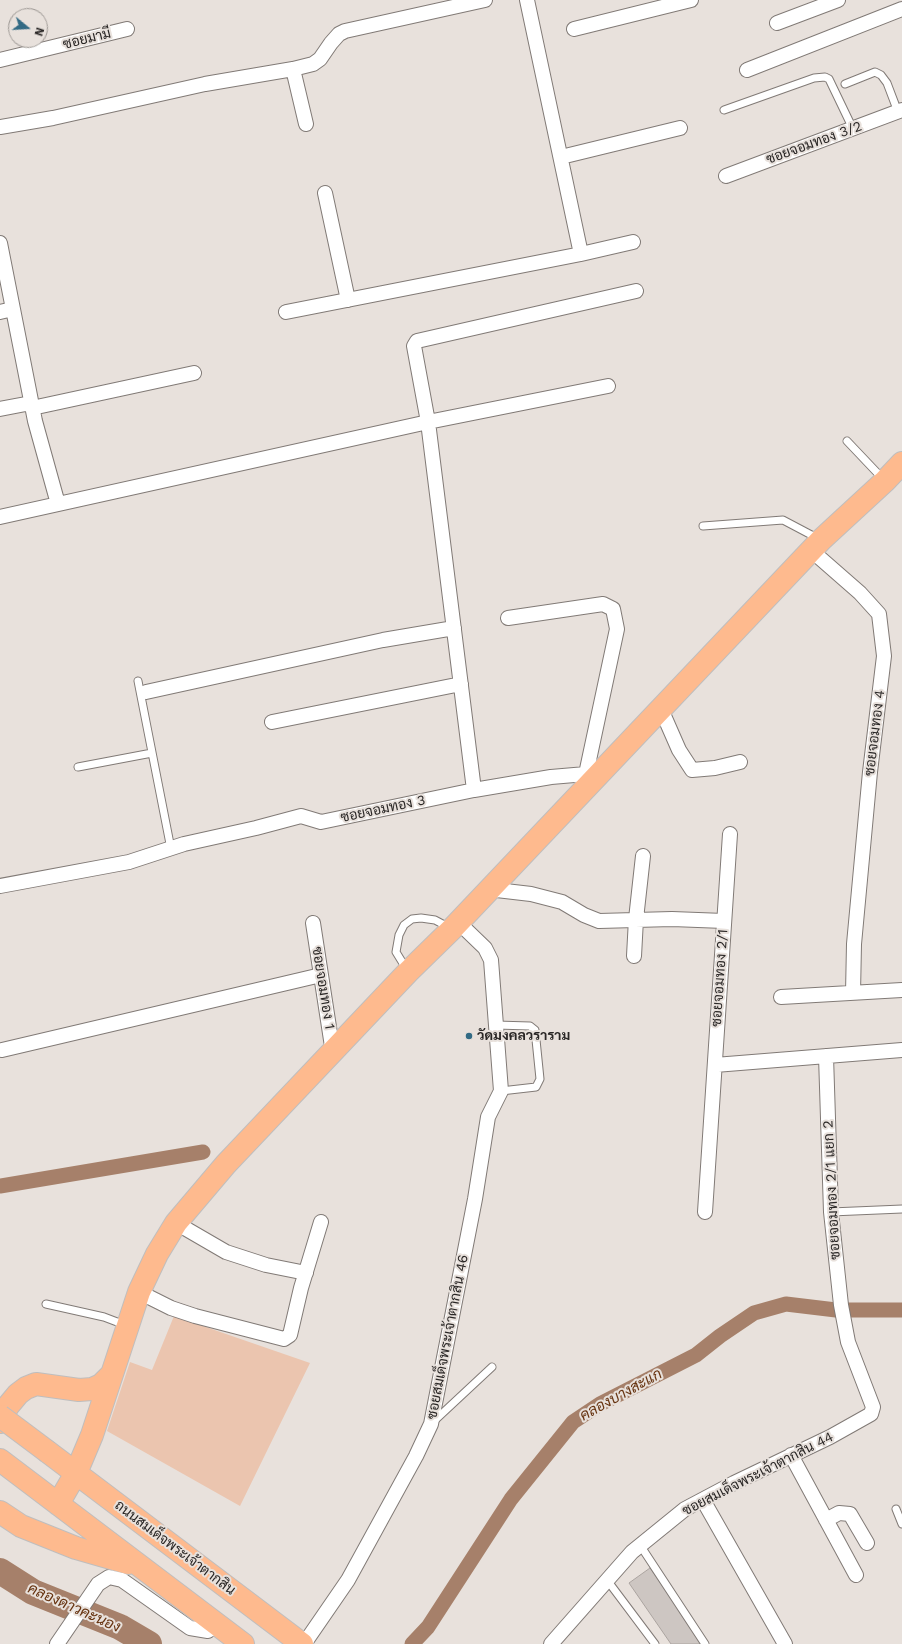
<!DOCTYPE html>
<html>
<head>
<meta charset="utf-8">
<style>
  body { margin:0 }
  #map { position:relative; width:902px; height:1644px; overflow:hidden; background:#e8e1dc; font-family:"Work Sans",sans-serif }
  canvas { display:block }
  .north { position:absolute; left:8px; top:8px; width:40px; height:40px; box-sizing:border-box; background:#e8e1dc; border:1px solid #9c9793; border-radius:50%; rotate:108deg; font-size:11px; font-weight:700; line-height:16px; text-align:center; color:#2a2726 }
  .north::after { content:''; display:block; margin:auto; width:14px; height:18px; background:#326a84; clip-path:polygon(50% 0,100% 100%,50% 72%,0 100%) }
</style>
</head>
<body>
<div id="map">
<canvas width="902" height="1644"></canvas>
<div class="north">N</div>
</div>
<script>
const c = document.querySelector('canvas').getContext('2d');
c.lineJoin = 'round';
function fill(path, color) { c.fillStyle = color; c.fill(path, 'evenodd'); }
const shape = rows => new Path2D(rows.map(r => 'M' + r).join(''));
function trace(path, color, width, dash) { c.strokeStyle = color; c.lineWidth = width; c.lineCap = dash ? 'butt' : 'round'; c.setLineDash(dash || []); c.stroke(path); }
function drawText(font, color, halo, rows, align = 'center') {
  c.font = font + ' "Work Sans",Sarabun,sans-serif'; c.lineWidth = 4; c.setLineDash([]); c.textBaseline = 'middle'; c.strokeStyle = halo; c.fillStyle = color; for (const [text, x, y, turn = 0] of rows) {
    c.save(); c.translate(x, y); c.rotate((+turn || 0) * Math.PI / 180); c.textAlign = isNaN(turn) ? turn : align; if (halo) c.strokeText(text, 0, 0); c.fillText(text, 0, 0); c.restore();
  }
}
const green = shape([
  [174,1316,310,1363,240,1506,107,1431,130,1362,152,1370]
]);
const canal = shape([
  [0,1186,203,1152],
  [412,1644,428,1627,511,1499,573,1422,600,1404,696,1355,720,1336,754,1313,786,1304,836,1310,902,1310]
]);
const river = shape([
  [0,1571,33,1592,120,1627,149,1644]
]);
const building = shape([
  [650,1568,703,1644,671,1644,629,1583,650,1568]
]);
const service = shape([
  [845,84,875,72,881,75,887,83,898,112],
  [724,110,814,78,825,77,829,79,853,129],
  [847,441,884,480],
  [703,526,783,520,819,539],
  [138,681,171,849],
  [78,767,152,753],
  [407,970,396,952,399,935,404,925,412,919,421,918,435,920,450,928],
  [496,1025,530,1026,535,1030,540,1079,536,1087,501,1091],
  [831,1212,902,1209],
  [46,1304,104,1317,125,1325],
  [433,1422,492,1367],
  [896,1509,902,1524],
  [640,1545,705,1644],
  [607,1580,655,1644]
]);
const minor = shape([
  [527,0,581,254],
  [777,23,838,0],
  [574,29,691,0],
  [0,60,127,29],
  [293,69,306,124],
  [747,70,902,9],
  [0,127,53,118,205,84,293,69,313,64,320,59,331,43,339,34,345,31,485,0],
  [561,157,680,128],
  [726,176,902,110],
  [325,193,348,300],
  [0,243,35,421,58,504],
  [0,312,13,309],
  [286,312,581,254,633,242],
  [32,408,194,373],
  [0,409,31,403],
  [0,517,428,422,608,386],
  [812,551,860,593,879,614,884,656,870,772,854,944,853,993],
  [508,618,603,604,613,609,617,629,586,774],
  [146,692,383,640,454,628],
  [661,709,679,750,692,770,715,768,740,762],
  [272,722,461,684],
  [474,790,428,422,414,346,417,341,636,291],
  [0,886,129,862,184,844,256,828,301,816,321,822,474,790,551,777,586,774,598,776],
  [488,889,531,894,562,902,584,915,599,921,672,919,724,921],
  [313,923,333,1053],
  [634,956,636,919,643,856],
  [781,997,902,990],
  [2,1050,321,975],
  [715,1065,902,1050],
  [705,1212,730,834],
  [176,1223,226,1252,266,1265,306,1273],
  [139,1292,171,1308,195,1316,284,1339,290,1335,301,1288,321,1222],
  [791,1455,856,1575],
  [703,1500,785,1644],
  [826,1520,839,1513,850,1514,867,1543],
  [57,1644,98,1584,109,1577,122,1580,190,1628,208,1631,217,1624],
  [304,1644,348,1580,416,1456,431,1424,475,1199,488,1117,501,1091,491,960,485,948,458,922],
  [551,1644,632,1552,685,1509,734,1483,830,1437,871,1414,873,1407,848,1342,841,1305,831,1212,826,1056]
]);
const primary = shape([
  [0,1422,8,1406,18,1394,26,1388,36,1384,79,1390,92,1389,101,1385,110,1376],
  [48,1452,302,1644],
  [0,1460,243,1644],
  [58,1504,76,1473,92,1435,139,1292,157,1254,176,1223,226,1164,408,972,452,929,821,540,885,481,902,463],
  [0,1512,21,1526,76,1548,128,1563]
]);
const primaryBridge = shape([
  [0,1416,48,1452]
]);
const markers = [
  [469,1036,4,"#326a84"]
];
const streetNames = [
  ["ซอยมามี",87,39,-14],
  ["ซอยจอมทอง 3/2",814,143,-20],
  ["ซอยจอมทอง 4",875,733,-83],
  ["ซอยจอมทอง 3",383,809,-12],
  ["ซอยจอมทอง 2/1",720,978,-86],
  ["ซอยจอมทอง 1",323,988,81],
  ["ซอยจอมทอง 2/1 แยก 2",832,1190,-93],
  ["ซอยสมเด็จพระเจ้าตากสิน 46",448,1337,-79],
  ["ซอยสมเด็จพระเจ้าตากสิน 44",758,1474,-27],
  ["ถนนสมเด็จพระเจ้าตากสิน",175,1548,37]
];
const poiNames = [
  ["วัดมงคลวราราม",477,1036]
];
const waterNames = [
  ["คลองบางสะแก",621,1395,-29],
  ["คลองดาวคะนอง",74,1608,24]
];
fill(green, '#ebc5af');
trace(canal, '#a6806a', 15);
trace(river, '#a6806a', 26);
fill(building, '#cdc6c2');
trace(building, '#aba4a0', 1);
trace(service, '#817a76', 9);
trace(minor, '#817a76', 16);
trace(primary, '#bfbebe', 24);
trace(service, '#fff', 7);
trace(minor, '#fff', 14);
trace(primary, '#feba8e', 22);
trace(primaryBridge, '#bfbebe', 24, []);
trace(primaryBridge, '#feba8e', 22);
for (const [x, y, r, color] of markers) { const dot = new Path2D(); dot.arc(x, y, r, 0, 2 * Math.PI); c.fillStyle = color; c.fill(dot); trace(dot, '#e8e1dc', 1.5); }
drawText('14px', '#2a2726', '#e8e1dc', streetNames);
drawText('bold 14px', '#2a2726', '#e8e1dc', poiNames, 'left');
drawText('italic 15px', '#673411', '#e8e1dc', waterNames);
</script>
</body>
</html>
